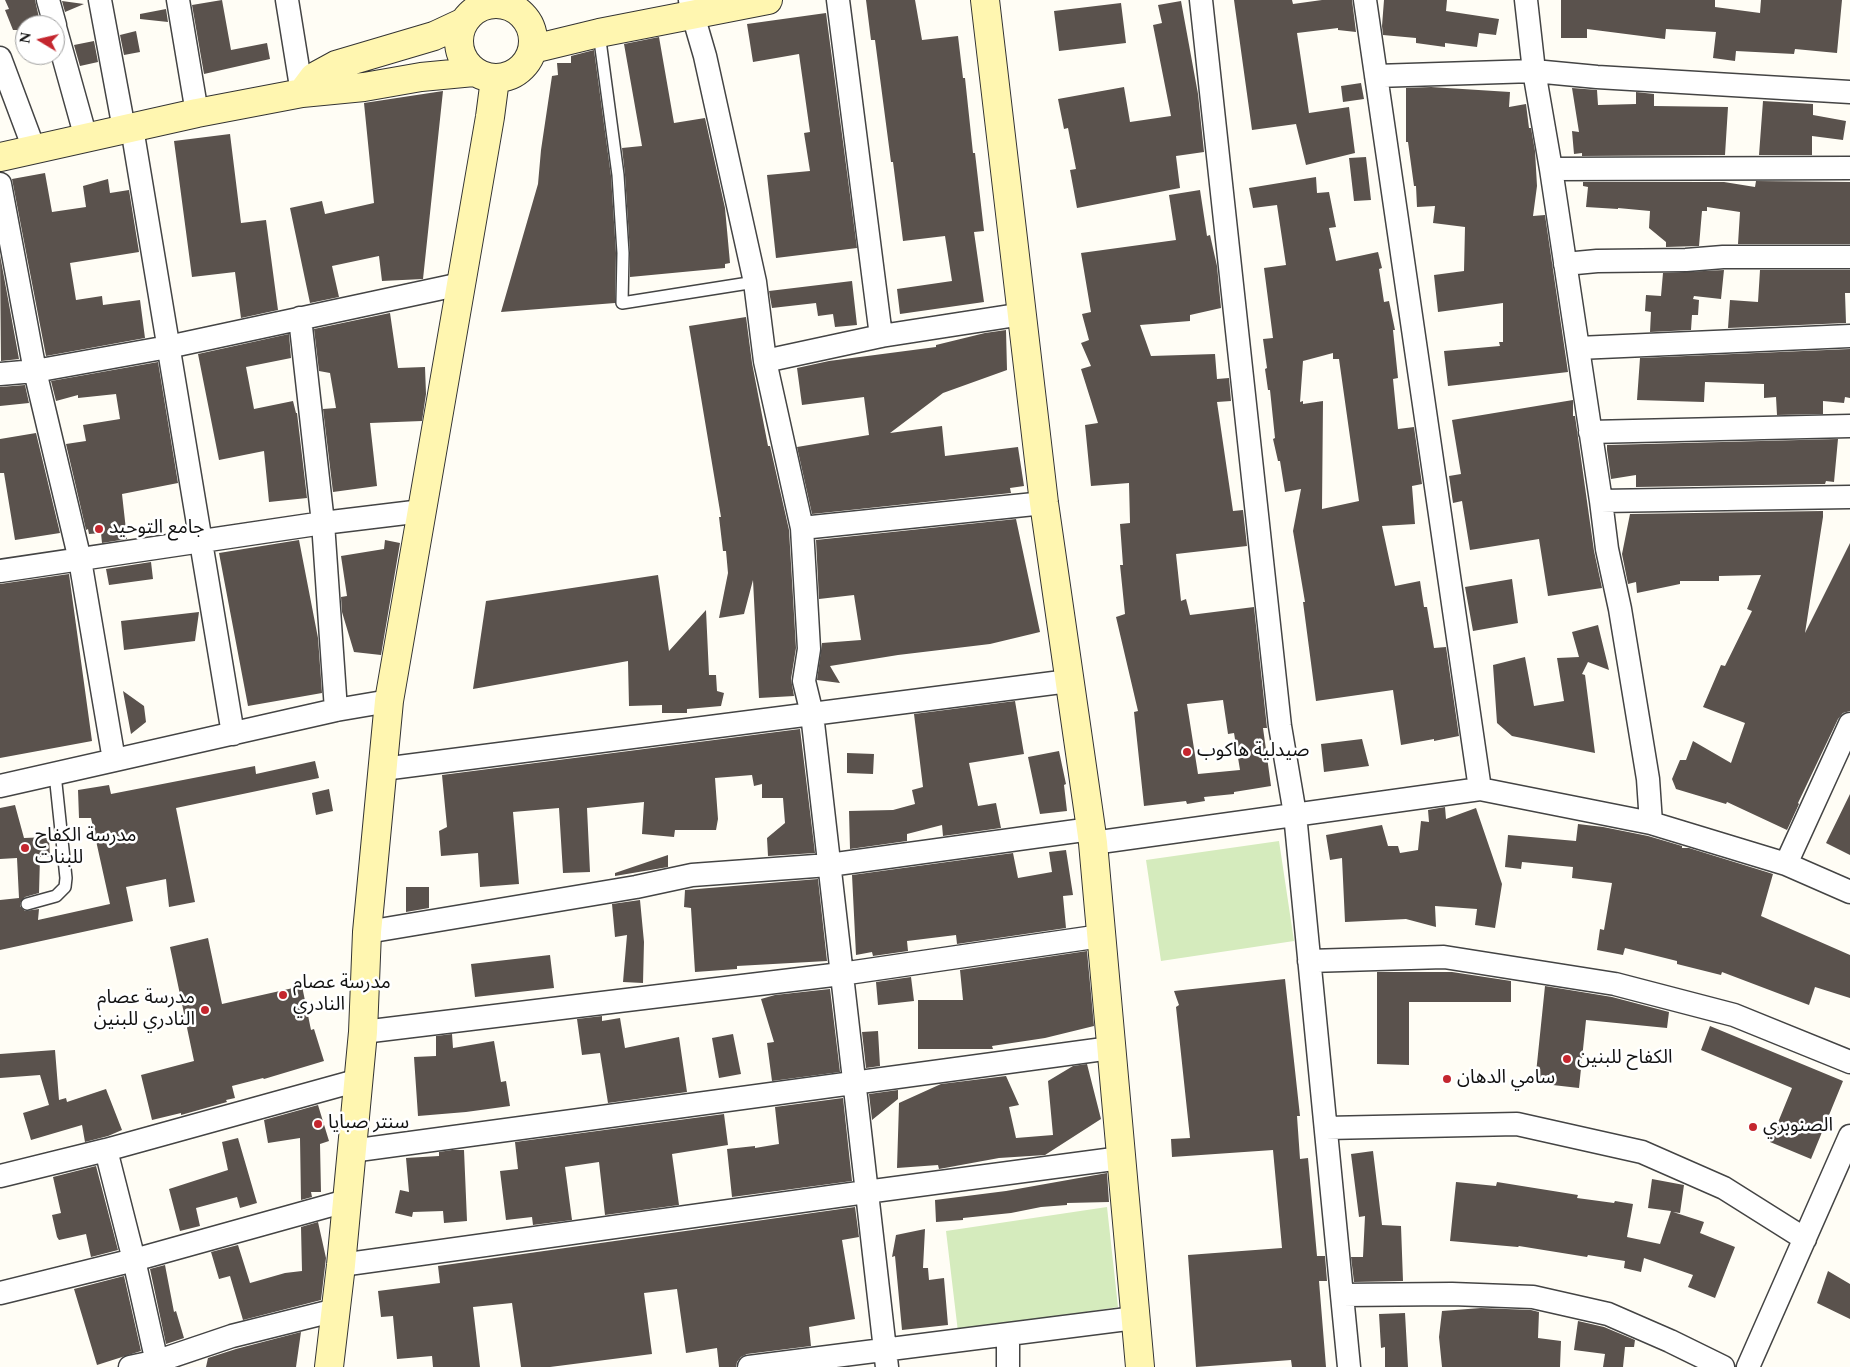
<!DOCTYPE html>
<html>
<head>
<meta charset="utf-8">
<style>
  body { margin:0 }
  #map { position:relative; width:1850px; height:1367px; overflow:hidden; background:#fffdf5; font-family:Spectral,serif }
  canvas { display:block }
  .north { position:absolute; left:15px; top:15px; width:50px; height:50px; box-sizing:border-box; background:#fff; border:1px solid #a0a0a0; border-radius:50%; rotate:279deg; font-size:14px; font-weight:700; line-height:20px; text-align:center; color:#111 }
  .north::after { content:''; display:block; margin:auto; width:18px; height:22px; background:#c4262e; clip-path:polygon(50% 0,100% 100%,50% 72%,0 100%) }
</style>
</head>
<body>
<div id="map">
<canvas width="1850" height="1367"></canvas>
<div class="north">N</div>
</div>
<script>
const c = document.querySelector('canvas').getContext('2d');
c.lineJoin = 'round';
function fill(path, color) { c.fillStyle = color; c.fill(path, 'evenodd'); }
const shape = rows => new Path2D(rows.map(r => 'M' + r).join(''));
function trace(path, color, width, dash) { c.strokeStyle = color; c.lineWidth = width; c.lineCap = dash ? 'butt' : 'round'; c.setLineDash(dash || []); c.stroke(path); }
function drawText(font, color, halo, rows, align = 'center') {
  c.font = font + ' Spectral,"Noto Sans Arabic",serif'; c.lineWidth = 5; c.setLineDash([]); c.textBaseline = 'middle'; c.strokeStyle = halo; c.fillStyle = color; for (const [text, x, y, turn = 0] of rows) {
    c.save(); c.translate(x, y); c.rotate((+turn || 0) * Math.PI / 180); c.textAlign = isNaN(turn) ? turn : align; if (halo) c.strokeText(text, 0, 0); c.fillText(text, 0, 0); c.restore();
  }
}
const green = shape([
  [1279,841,1294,941,1161,961,1146,860],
  [1107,1207,1118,1307,958,1332,946,1231]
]);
const building = shape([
  [5,0,35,0,40,22,32,25,25,25,25,28,20,30,13,30,5,10,9,9],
  [222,0,231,50,267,43,270,59,204,74,192,5],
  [866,0,915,0,922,40,958,36,963,78,965,78,973,153,975,153,984,231,974,232,984,302,900,314,897,289,952,281,945,236,903,241,893,162,891,162,875,40,871,40],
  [1234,0,1292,0,1293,4,1322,0,1352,0,1356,32,1338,30,1338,28,1297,33,1309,113,1349,107,1355,153,1306,165,1296,124,1252,130],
  [1384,0,1447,0,1446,11,1499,19,1496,35,1479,33,1477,47,1445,43,1445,47,1416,43,1416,38,1383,35,1382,26],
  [1561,0,1715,0,1715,7,1760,13,1761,0,1842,0,1837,53,1795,49,1794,54,1736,51,1735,61,1713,58,1716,32,1666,29,1665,39,1587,29,1587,38,1561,38],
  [62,1,84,4,65,12],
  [1181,1,1198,94,1204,152,1176,156,1180,188,1077,208,1070,170,1076,169,1068,128,1064,129,1058,99,1124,87,1130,122,1171,116,1153,25,1162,23,1158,5],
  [1121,3,1126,43,1059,51,1054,11],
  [166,9,168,22,140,19,140,14],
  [826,13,857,248,776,258,767,175,810,171,804,133,810,132,799,54,753,62,747,24],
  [136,31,140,52,124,55,120,35],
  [659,37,674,123,705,118,725,208,730,263,725,264,725,268,630,277,630,253,625,175,622,148,642,146,624,44],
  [94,41,98,62,80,66,74,45],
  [594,50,611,176,616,253,615,303,501,312,538,184,541,150,552,76,558,75,557,63,571,63,571,56],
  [1361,83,1364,99,1343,102,1341,86],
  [1431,87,1510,92,1509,107,1526,104,1529,128,1531,128,1535,151,1537,186,1533,216,1545,215,1568,372,1448,386,1444,351,1500,346,1499,342,1503,342,1503,303,1438,312,1434,275,1464,271,1465,227,1433,223,1435,206,1417,207,1416,186,1414,186,1408,142,1406,142,1406,88],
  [1572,88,1597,90,1598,105,1636,104,1636,92,1654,94,1654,106,1728,107,1725,155,1582,156,1582,153,1574,154,1572,131,1579,132],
  [443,91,423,279,382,281,379,256,332,266,339,297,310,303,290,208,322,201,325,214,374,203,364,103],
  [1763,101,1813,104,1813,115,1846,121,1843,140,1812,136,1812,155,1759,155],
  [230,134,241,223,266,220,278,310,241,318,235,272,192,277,174,141],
  [1366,157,1371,200,1354,201,1349,158],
  [45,173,52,212,86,207,83,186,108,179,110,193,129,190,139,252,70,263,76,300,102,296,103,305,140,300,145,338,46,356,12,179],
  [1316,177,1317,193,1329,192,1336,227,1329,228,1336,261,1378,252,1382,268,1379,269,1384,302,1389,301,1395,330,1393,330,1398,378,1393,379,1398,429,1414,427,1422,484,1412,486,1415,524,1382,526,1395,586,1420,581,1424,607,1427,607,1434,648,1446,647,1459,736,1434,741,1434,739,1401,745,1393,690,1316,701,1303,602,1305,602,1293,531,1301,489,1285,492,1280,461,1278,461,1273,439,1275,438,1270,390,1268,390,1265,369,1267,368,1263,339,1273,338,1264,268,1286,265,1277,205,1253,208,1249,188],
  [1333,353,1333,359,1339,359,1359,501,1322,509,1323,401,1303,404,1303,401,1300,402,1303,361],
  [1756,181,1850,182,1850,244,1738,244,1740,212,1707,207,1707,211,1702,211,1699,246,1666,247,1666,242,1649,228,1650,211,1618,208,1618,209,1586,207,1588,187,1583,186,1583,182,1724,182,1755,187],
  [1200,190,1207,236,1210,235,1217,266,1221,308,1190,315,1190,321,1140,325,1151,356,1215,354,1217,379,1229,378,1231,401,1217,402,1233,511,1243,510,1247,546,1176,554,1181,601,1186,599,1190,615,1254,607,1267,728,1263,728,1271,786,1234,792,1234,794,1204,797,1205,801,1187,804,1186,801,1144,806,1134,712,1138,711,1116,617,1125,614,1120,565,1123,565,1120,524,1130,523,1129,483,1091,486,1085,425,1098,423,1081,369,1091,366,1081,343,1089,340,1082,314,1091,312,1081,253,1176,240,1169,195],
  [1223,700,1228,734,1234,733,1240,770,1198,774,1187,704],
  [0,255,19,359,1,361],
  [1724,270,1721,299,1694,296,1693,299,1699,300,1698,315,1692,315,1691,330,1650,332,1651,312,1645,311,1646,295,1661,296,1663,273],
  [1760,270,1850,270,1850,293,1845,293,1846,323,1728,328,1730,300,1758,302],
  [852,281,857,325,835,327,833,314,818,316,816,303,772,308,769,291],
  [390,313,398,368,425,367,426,394,422,421,370,423,377,486,333,492,323,409,336,408,330,373,319,371,314,329],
  [746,317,752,363,768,446,770,446,789,530,796,648,791,679,794,696,759,698,753,580,744,614,719,618,728,573,726,551,723,551,719,517,721,517,689,326],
  [1006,330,1007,370,943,393,890,433,942,426,945,456,1018,447,1024,486,1010,488,1011,493,812,514,797,447,869,435,864,397,802,405,797,368,829,361,936,347,936,345,985,333],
  [289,334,291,358,246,367,254,409,293,401,296,413,297,413,307,498,269,502,264,451,219,460,198,354],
  [1850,349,1850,398,1845,397,1844,403,1823,401,1823,414,1777,415,1776,397,1764,398,1764,384,1705,382,1704,402,1637,400,1640,358],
  [158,362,178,483,122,494,127,539,102,543,101,533,89,534,88,529,86,530,66,444,86,441,83,425,120,419,116,394,78,398,78,395,56,401,51,381],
  [25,385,29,403,0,406,0,387],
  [1573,400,1573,416,1575,416,1594,551,1602,588,1548,596,1539,539,1470,550,1462,501,1453,503,1449,476,1461,474,1452,420],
  [36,433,60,533,15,540,4,473,0,473,0,439],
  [1838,439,1834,482,1826,481,1825,484,1636,487,1636,475,1611,479,1607,450,1607,445],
  [1823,511,1823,517,1805,633,1850,543,1850,711,1843,713,1838,719,1798,803,1799,804,1787,830,1727,802,1726,804,1676,789,1672,779,1680,760,1686,760,1693,741,1731,763,1745,723,1703,707,1721,665,1725,666,1752,611,1747,609,1761,575,1719,576,1719,581,1680,581,1680,584,1637,593,1636,582,1628,584,1622,554,1630,514],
  [1016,519,1040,632,990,644,898,655,830,666,840,683,817,680,822,643,861,640,854,595,819,599,816,540],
  [299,540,318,638,322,693,248,706,219,553],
  [385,540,400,543,381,655,354,652,342,612,341,597,347,596,341,556,384,549],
  [151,562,153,579,109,585,106,569],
  [69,574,92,741,0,758,0,584],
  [658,575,669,651,706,610,709,675,716,675,717,691,724,693,721,706,687,709,687,713,662,713,662,705,629,706,628,661,473,689,486,601],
  [1512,579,1518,623,1473,631,1465,587],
  [199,612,195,641,124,650,121,621],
  [1598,625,1609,670,1588,662,1582,674,1585,675,1595,753,1512,736,1497,723,1493,665,1525,657,1534,706,1564,701,1557,658,1579,657,1572,632],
  [123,691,144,706,146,722,131,734],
  [1015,701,1024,754,969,763,978,806,996,803,1001,828,943,836,942,825,907,834,907,841,850,849,849,811,893,810,915,804,912,790,923,787,914,714],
  [800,729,815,853,768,856,767,838,785,823,783,798,762,798,762,784,754,786,752,775,715,778,718,819,716,830,675,830,674,837,642,834,644,802,587,808,590,872,563,873,559,808,513,812,519,884,480,887,478,853,441,856,439,831,447,827,442,775],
  [1362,739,1369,766,1324,772,1321,744],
  [1059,751,1066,784,1064,785,1067,811,1040,814,1028,757],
  [847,753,874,754,873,774,847,773],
  [315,761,319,778,176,808,195,902,169,907,166,879,126,887,133,921,0,950,0,900,19,898,17,858,0,859,0,808,15,805,24,838,49,837,50,857,40,857,39,893,25,897,20,903,20,906,25,911,39,909,38,920,110,904,91,818,79,818,78,790,109,785,111,794,255,766,256,774],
  [329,789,333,811,316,815,312,793],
  [1850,794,1850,855,1826,843],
  [1445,807,1446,819,1476,808,1502,884,1495,928,1475,925,1477,909,1435,906,1436,927,1406,919,1345,922,1342,858,1330,860,1326,835,1382,825,1388,846,1398,846,1400,853,1418,850,1421,821,1429,822,1428,810],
  [1578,824,1603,827,1648,836,1682,846,1682,848,1689,848,1773,874,1761,916,1850,955,1850,998,1815,987,1809,1005,1722,972,1721,975,1677,964,1677,961,1625,948,1623,955,1597,950,1600,929,1604,930,1612,883,1572,878,1573,867,1522,862,1521,869,1505,867,1508,835,1576,841],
  [1066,850,1073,895,1063,896,1066,928,957,944,956,935,907,941,908,951,873,956,872,952,856,955,852,875,1013,853,1018,878,1052,872,1049,852],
  [668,855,668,867,615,876,615,873],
  [818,879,827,961,737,966,737,969,695,972,691,908,684,907,685,890],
  [406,887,429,887,429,908,406,912],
  [640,900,644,942,643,983,623,982,627,935,615,937,612,904],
  [208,938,222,1004,302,986,311,1030,314,1029,324,1061,264,1079,263,1078,232,1086,235,1098,226,1100,227,1102,181,1115,181,1113,152,1120,141,1075,194,1061,170,947],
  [1087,951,1094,1026,1045,1038,992,1046,993,1049,918,1049,918,1000,963,1000,960,970],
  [550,955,554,988,475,997,471,964],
  [1377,972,1452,972,1511,981,1511,1002,1409,1002,1409,1065,1377,1064],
  [911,977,914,1001,878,1005,876,982],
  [1285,979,1300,1116,1297,1116,1300,1159,1308,1158,1317,1256,1325,1256,1327,1281,1319,1281,1326,1367,1292,1367,1291,1360,1196,1367,1188,1255,1282,1248,1273,1150,1172,1157,1171,1139,1190,1138,1176,1007,1179,1005,1174,991],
  [1545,986,1612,997,1669,1012,1667,1028,1586,1020,1579,1088,1535,1083],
  [830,989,840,1072,772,1081,767,1043,774,1042,761,999,775,995],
  [602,1016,602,1021,620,1018,625,1048,679,1037,687,1092,608,1103,600,1053,582,1055,577,1019],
  [1710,1026,1843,1081,1811,1159,1770,1142,1792,1088,1701,1050],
  [878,1031,880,1066,866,1068,862,1032],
  [452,1034,453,1048,494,1041,501,1082,506,1081,510,1106,466,1112,418,1116,414,1057,436,1056,436,1036],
  [733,1034,741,1074,719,1078,712,1038],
  [55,1050,59,1100,66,1098,67,1102,106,1089,122,1130,108,1136,85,1142,82,1125,31,1140,23,1113,49,1105,40,1075,0,1078,0,1054],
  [1087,1064,1101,1119,1045,1155,999,1158,939,1169,938,1165,897,1168,899,1103,941,1084,1006,1076,1019,1105,1009,1107,1016,1138,1053,1135,1048,1081,1073,1066],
  [898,1090,898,1099,872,1120,869,1094],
  [843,1098,852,1181,732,1197,727,1149,755,1146,755,1148,779,1144,775,1107],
  [318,1105,329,1141,320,1144,321,1192,311,1192,312,1197,301,1200,300,1138,268,1143,264,1120],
  [724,1114,728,1145,672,1154,679,1205,605,1215,599,1162,565,1167,572,1220,533,1225,532,1217,506,1220,500,1171,518,1169,515,1142],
  [238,1138,257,1203,240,1208,237,1197,196,1208,200,1226,180,1231,169,1189,228,1170,222,1142],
  [452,1150,464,1150,467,1221,444,1223,443,1211,413,1212,412,1217,395,1213,400,1190,409,1192,406,1158,439,1156,439,1152],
  [1373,1151,1382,1225,1401,1226,1403,1281,1354,1282,1351,1257,1363,1257,1365,1216,1359,1217,1351,1154],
  [96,1166,118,1250,91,1257,86,1234,59,1240,57,1237,52,1215,61,1213,53,1177],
  [1107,1173,1109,1202,1067,1203,1067,1205,1041,1207,1011,1213,963,1218,963,1220,936,1222,935,1200,1006,1191],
  [1652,1179,1684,1185,1680,1213,1673,1212,1704,1222,1700,1233,1735,1247,1715,1298,1688,1287,1693,1275,1644,1258,1641,1272,1624,1268,1625,1261,1588,1255,1587,1257,1519,1246,1518,1247,1450,1241,1456,1182,1496,1186,1497,1182,1578,1195,1577,1198,1614,1203,1615,1201,1633,1204,1627,1237,1660,1244,1671,1211,1648,1208],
  [855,1207,859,1237,842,1240,855,1319,809,1327,811,1346,747,1354,741,1357,737,1362,736,1367,719,1367,717,1348,686,1353,677,1289,644,1293,652,1354,550,1367,521,1367,512,1303,473,1307,480,1367,433,1367,432,1356,397,1359,393,1316,381,1317,378,1291,440,1283,438,1266],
  [318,1222,326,1258,321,1300,243,1320,230,1276,219,1279,211,1252,238,1245,250,1283,285,1273,302,1271,301,1227],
  [925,1229,923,1268,928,1268,929,1280,944,1278,948,1325,902,1330,895,1256,892,1257,896,1235],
  [165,1265,174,1312,176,1311,184,1338,166,1344,150,1269],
  [1828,1271,1850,1284,1850,1319,1817,1303],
  [124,1276,141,1351,97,1365,74,1289],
  [1481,1308,1531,1310,1539,1312,1538,1338,1561,1341,1560,1367,1442,1367,1439,1337,1442,1311],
  [1405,1313,1408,1367,1385,1367,1385,1347,1381,1348,1379,1314],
  [1578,1321,1604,1327,1635,1340,1634,1347,1625,1347,1623,1367,1603,1367,1605,1354,1574,1350],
  [301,1332,296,1367,206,1367,208,1358,236,1349]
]);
const lane = shape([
  [599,33,618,175,623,253,622,303,755,282],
  [27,904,56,896,65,887,66,878,55,774]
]);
const street = shape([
  [48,0,55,25],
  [100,0,124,129],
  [178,0,197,113],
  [287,0,302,93],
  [690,0,693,15,705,56,755,282,765,361,802,528,809,649,804,681,812,714,887,1367],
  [838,0,881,336],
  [1201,0,1280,726,1295,814,1349,1367],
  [1365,0,1480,789],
  [1526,0,1534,71,1551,169,1601,501,1607,549,1620,609,1648,779,1651,823],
  [55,27,86,138],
  [0,58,34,149],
  [1376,76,1534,71,1597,77,1850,92],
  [132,128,233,734],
  [1551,169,1850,168],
  [0,184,35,371,80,560,114,760],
  [1565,264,1597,261,1686,260,1723,257,1850,257],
  [300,318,323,523,336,710],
  [1578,348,1850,336],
  [765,361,881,336,1023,314],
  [0,374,35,371,168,347,461,284],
  [1590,432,1850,426],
  [1601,501,1850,497],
  [802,528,1044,503],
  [0,571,323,523,422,511],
  [383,769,1069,681],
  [0,786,336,710,389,701],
  [1093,843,1480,789,1651,823,1786,864,1850,892],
  [1786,864,1850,724],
  [367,932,636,887,692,875,829,865,1091,829],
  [1309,961,1444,957,1615,984,1734,1015,1850,1062],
  [363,1032,841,974,1101,936],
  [1326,1128,1517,1124,1642,1152,1724,1188,1805,1239],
  [106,1150,134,1260,158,1367],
  [351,1151,1111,1048],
  [0,1176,106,1150,359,1080],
  [341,1265,866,1192,1121,1158],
  [0,1293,134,1260,346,1201],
  [1342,1295,1452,1294,1533,1297,1608,1314,1670,1341,1723,1367],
  [1008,1334,1008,1367],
  [130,1367,158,1361,232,1336,336,1310],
  [749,1367,1135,1318],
  [1748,1367,1850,1136]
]);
const secondary = shape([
  [985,0,1044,503,1093,843,1140,1367],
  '459 41a37 37 0 1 1 74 0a37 37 0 1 1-74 0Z',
  [533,49,599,33,768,0],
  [302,93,314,77,336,65,434,36,464,22],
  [0,157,197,113,302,93,364,87,421,77,474,72],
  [329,1367,341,1265,363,1032,367,932,389,701,490,117,495,79]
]);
const markers = [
  [99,529,5,"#c4262e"],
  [1187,752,5,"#c4262e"],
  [25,848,5,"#c4262e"],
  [283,995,5,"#c4262e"],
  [205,1010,5,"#c4262e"],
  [1567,1059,5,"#c4262e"],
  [1447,1079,5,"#c4262e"],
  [318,1124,5,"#c4262e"],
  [1753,1127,5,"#c4262e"]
];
const poiNames = [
  ["جامع التوحيد",109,529],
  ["صيدلية هاكوب",1197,752],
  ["مدرسة الكفاح",35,837],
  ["للبنات",35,859],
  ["مدرسة عصام",293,984],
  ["النادري",293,1006],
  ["مدرسة عصام",195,999,"right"],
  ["النادري للبنين",195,1021,"right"],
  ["الكفاح للبنين",1577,1059],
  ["سامي الدهان",1457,1079],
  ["سنتر صبايا",328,1124],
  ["الصنوبري",1763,1127]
];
fill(green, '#d5ebbd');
fill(building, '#5a524d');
trace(lane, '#444', 14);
trace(street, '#444', 25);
trace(secondary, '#333', 30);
trace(lane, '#fff', 11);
trace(street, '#fff', 22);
trace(secondary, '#fff6b0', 28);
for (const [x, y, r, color] of markers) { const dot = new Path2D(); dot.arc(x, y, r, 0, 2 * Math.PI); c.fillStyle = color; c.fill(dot); trace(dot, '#fff', 2); }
drawText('19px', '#111', '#fff', poiNames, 'left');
</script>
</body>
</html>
